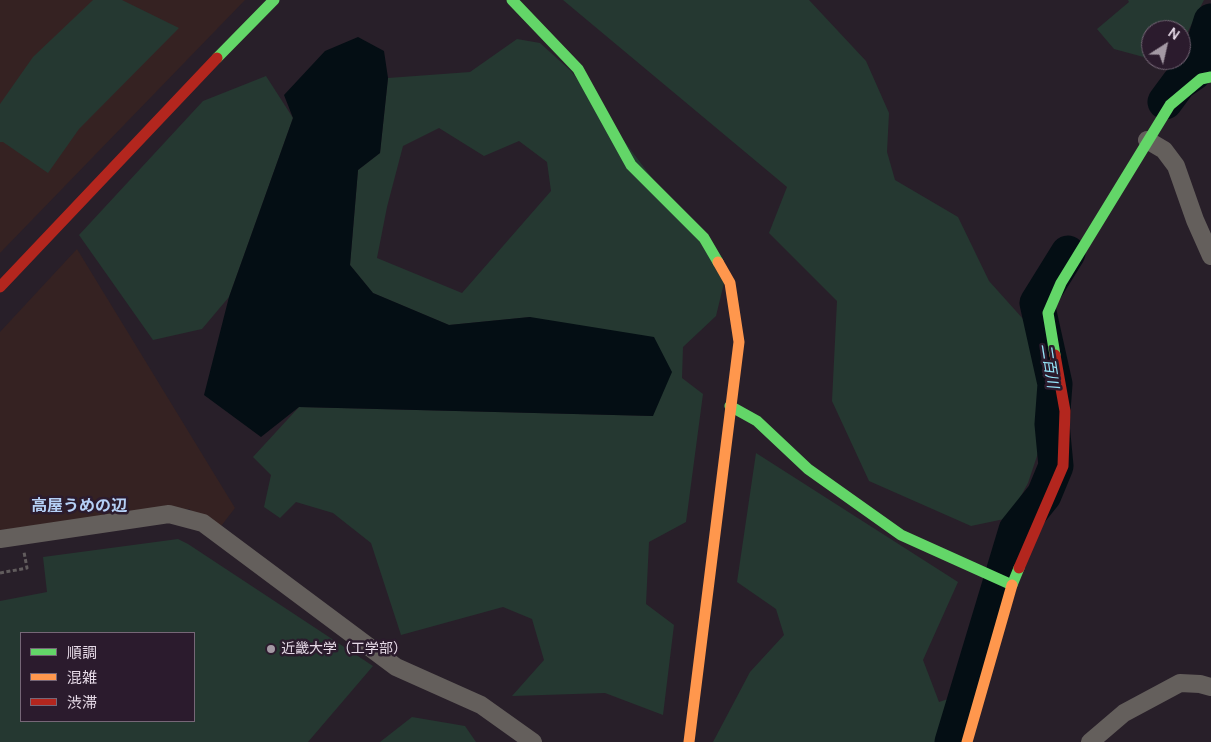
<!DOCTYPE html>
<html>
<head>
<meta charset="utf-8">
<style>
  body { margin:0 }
  #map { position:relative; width:1211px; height:742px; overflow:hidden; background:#281f29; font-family:Manrope,"Noto Sans JP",sans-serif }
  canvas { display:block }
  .legend { position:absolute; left:20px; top:632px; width:175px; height:90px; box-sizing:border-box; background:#2b1b2d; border:1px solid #766777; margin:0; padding:6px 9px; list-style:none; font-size:15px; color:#e6dae7 }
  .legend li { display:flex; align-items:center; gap:10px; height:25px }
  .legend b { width:25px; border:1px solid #766777 }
  .north { position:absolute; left:1141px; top:20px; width:50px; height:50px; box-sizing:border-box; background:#2b1b2d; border:1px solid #766777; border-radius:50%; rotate:35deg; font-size:14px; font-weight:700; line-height:20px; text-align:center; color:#e6dae7 }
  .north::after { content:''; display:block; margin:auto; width:18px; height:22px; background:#a499a4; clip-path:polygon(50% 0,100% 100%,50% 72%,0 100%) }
</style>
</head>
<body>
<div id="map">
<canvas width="1211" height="742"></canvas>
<ul class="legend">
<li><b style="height:6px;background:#63d668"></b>順調</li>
<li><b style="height:6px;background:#ff974d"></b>混雑</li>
<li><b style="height:6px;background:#b3261e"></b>渋滞</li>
</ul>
<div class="north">N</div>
</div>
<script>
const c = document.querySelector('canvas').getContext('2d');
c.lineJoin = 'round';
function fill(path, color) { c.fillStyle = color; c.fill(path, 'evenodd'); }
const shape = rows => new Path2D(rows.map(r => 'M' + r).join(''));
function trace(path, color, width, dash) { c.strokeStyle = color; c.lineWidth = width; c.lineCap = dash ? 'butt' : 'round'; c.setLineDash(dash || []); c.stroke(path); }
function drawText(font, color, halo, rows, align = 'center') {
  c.font = font + ' Manrope,"Noto Sans JP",sans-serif'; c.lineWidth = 5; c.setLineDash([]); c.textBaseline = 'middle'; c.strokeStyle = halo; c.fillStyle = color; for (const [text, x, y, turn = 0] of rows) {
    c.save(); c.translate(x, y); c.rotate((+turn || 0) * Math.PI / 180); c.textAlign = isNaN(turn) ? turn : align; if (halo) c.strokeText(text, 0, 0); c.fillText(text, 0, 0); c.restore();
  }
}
const education = shape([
  [0,0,245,0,0,253],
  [77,249,235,508,218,530,189,509,0,530,0,332]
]);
const green = shape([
  [93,0,122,0,179,28,79,129,48,173,3,142,0,142,0,104,33,57],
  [563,0,809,0,866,61,889,113,887,152,895,180,958,217,989,281,1033,330,1044,371,1046,429,1028,483,1009,518,971,526,869,481,832,401,837,301,769,233,787,187],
  [1128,0,1204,0,1181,45,1181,30,1151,30,1151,59,1114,49,1097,29,1129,2],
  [517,39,540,43,571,71,699,240,724,283,716,316,683,347,682,378,703,394,686,522,649,542,646,604,674,625,663,715,605,693,512,696,544,660,532,619,503,607,401,635,371,543,333,513,296,502,280,518,264,507,271,475,253,457,299,407,653,416,530,317,449,325,373,293,350,265,358,170,380,153,388,78,470,72],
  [439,128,484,156,519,141,547,162,551,191,462,293,377,258,387,207,403,146],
  [266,76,293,118,229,297,202,329,153,340,79,235,203,101],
  [756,453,958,582,923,660,939,702,954,697,943,742,713,742,750,672,784,635,776,609,737,582],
  [178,539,188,544,373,666,308,742,0,742,0,601,47,592,43,557],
  [21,633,194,633,194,721,21,721],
  [412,717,465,726,476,742,380,742]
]);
const water = shape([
  [358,37,384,51,388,78,380,153,358,170,350,265,373,293,449,325,530,317,654,337,672,372,653,416,299,407,261,437,204,395,229,297,293,118,284,95,325,51]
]);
const river = shape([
  [1165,102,1179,83,1195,72,1211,21],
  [952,742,1016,530,1044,495,1056,466,1052,424,1055,384,1037,303,1068,253]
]);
const path = shape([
  [0,573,27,568,24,552]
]);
const street = shape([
  [1147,140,1164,150,1176,166,1195,220,1211,256],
  [0,539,169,514,203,523,396,667,481,705,533,742],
  [1090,742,1124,713,1180,683,1200,684,1211,687]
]);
const fast = shape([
  [512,0,578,69,631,165,704,238,718,262],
  [217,58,274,0],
  [1055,355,1048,313,1061,283,1170,105,1201,79,1211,77],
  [730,406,757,421,808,469,901,535,1012,585,1019,568]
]);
const slow = shape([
  [689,742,739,342,730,283,718,262],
  [967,742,1012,585]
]);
const jam = shape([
  [0,287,217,58],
  [1019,568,1063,466,1065,411,1055,355]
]);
const markers = [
  [271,649,5,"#a499a4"]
];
const poiNames = [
  ["近畿大学（工学部）",281,649]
];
const waterNames = [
  ["二百川",1049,366,81]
];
const quarterNames = [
  ["高屋うめの辺",79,507]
];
fill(education, '#352222');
fill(green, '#253831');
fill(water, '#040e14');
trace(river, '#040e14', 35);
trace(path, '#615c5d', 3, [4, 2.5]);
trace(street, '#645f5c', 18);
trace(fast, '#63d668', 11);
trace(slow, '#ff974d', 11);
trace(jam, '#b3261e', 11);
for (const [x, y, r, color] of markers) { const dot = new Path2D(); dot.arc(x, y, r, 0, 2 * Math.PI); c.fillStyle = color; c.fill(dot); trace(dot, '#2b1b2d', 2); }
drawText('14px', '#e6dae7', '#2b1b2d', poiNames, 'left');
drawText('italic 15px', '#95e4f9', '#2b1b2d', waterNames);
drawText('bold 16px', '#b5d0f6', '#2b1b2d', quarterNames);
</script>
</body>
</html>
